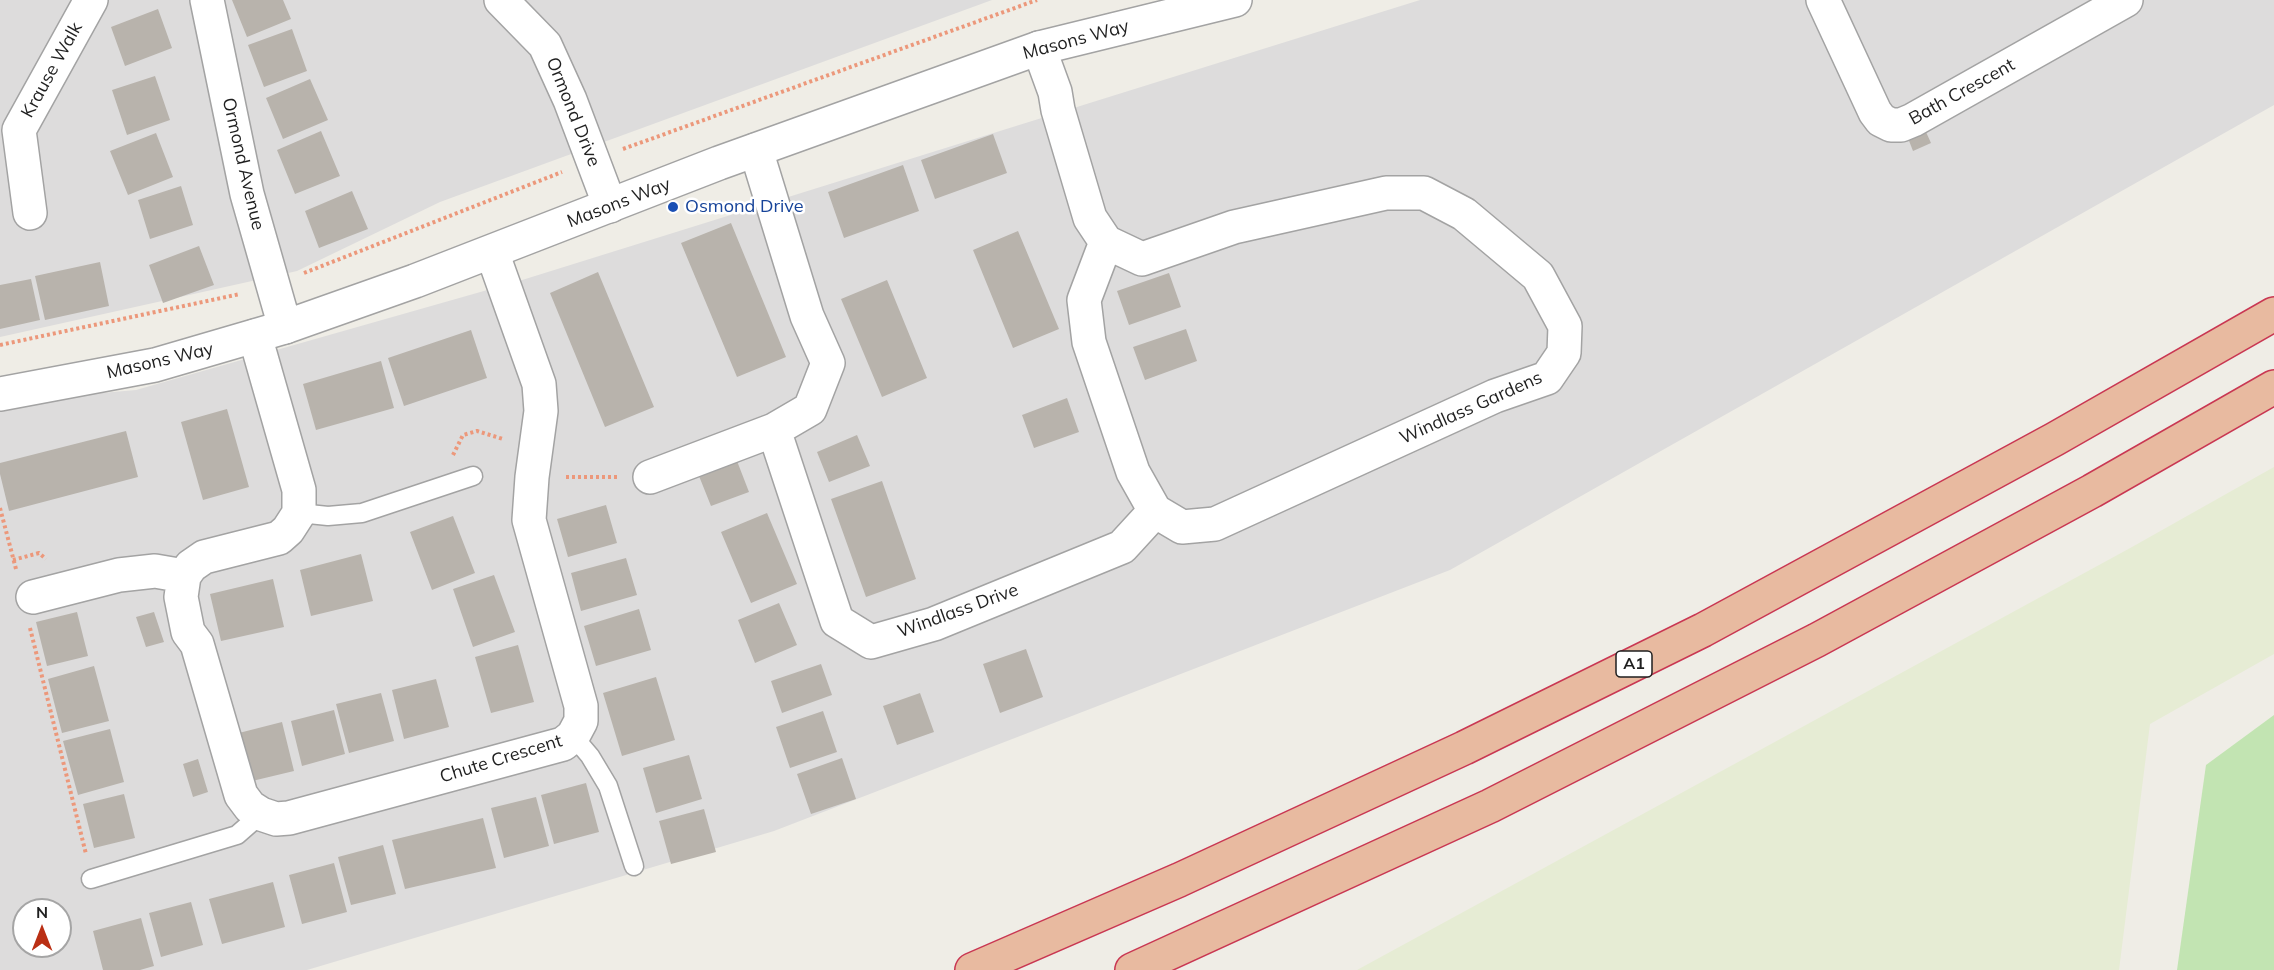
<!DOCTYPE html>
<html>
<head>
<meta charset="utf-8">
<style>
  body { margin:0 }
  #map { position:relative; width:2274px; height:970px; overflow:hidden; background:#efede6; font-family:Mulish,sans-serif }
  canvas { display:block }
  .north { position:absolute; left:12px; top:898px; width:60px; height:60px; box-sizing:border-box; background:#fff; border:2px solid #a5a5a5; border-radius:50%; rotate:0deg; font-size:16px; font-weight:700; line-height:24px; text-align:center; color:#1f1f1f }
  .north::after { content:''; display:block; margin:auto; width:21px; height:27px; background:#ba2f14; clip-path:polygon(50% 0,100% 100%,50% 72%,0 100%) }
</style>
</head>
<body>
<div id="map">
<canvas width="2274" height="970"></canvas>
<div class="north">N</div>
</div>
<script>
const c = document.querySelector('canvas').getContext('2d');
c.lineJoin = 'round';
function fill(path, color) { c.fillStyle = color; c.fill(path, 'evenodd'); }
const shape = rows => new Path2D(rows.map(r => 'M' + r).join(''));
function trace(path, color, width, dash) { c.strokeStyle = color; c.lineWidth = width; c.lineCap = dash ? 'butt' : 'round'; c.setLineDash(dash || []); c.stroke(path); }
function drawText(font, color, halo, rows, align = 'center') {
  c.font = font + ' Mulish,sans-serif'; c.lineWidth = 5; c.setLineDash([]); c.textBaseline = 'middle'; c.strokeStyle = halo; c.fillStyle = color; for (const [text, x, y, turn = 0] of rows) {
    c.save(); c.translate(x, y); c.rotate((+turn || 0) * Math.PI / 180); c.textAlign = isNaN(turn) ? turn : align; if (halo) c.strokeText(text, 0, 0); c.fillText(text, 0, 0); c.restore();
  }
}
const residential = shape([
  [0,0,992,0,440,202,297,271,0,337],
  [1420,0,2274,0,2274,105,1450,570,774,831,307,970,0,970,0,402,136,390,519,281],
  [24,910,60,910,60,946,24,946]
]);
const farmland = shape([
  [2274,467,2274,654,2150,724,2119,970,1357,970,2132,547]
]);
const grass = shape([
  [2274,715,2274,970,2177,970,2206,765]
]);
const building = shape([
  [232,0,283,0,291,19,247,37],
  [158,9,172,48,125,66,111,27],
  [292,29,307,71,264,87,248,45],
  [155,76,170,120,127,135,112,90],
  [310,79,328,120,283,139,266,98],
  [1921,121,1931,143,1913,151,1904,128],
  [321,131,340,176,295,194,277,150],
  [156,133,173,177,128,195,110,151],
  [993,134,1007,173,935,199,921,160],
  [903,165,919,211,844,238,828,192],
  [181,186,193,225,150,239,138,200],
  [352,191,368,229,319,248,305,211],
  [731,223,786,357,737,377,681,243],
  [1018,231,1059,329,1013,348,973,250],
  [199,246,214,285,163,303,149,265],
  [100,262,109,306,45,320,35,276],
  [598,272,654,407,605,427,550,293],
  [1169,273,1181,307,1129,325,1117,291],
  [31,279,40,320,0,329,0,285],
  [887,280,927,378,882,397,841,299],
  [1186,329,1197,361,1145,380,1133,347],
  [471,330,487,378,404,406,388,358],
  [381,361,394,408,316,430,303,384],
  [1067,398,1079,432,1034,448,1022,415],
  [227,409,249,487,203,500,181,422],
  [126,431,138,477,9,511,0,474,0,463],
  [857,435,870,466,829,482,817,452],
  [737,461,749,492,711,506,699,476],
  [882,481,916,579,866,597,831,499],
  [606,505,617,543,568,557,557,519],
  [767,513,797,584,751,603,721,532],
  [453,516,475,573,432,590,410,532],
  [361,554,373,601,311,616,300,570],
  [626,558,637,595,581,611,571,573],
  [494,575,515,632,473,647,453,589],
  [273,579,284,627,221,641,210,594],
  [779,603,797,645,755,663,738,620],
  [639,609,651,650,596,666,584,626],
  [77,612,88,656,47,666,36,622],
  [154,612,164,642,146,647,136,617],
  [518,645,534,702,491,713,475,657],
  [1026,649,1043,697,1000,713,983,664],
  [821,664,832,695,782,713,771,681],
  [94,666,109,721,62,733,48,679],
  [656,677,675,740,622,756,603,693],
  [436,679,449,727,404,739,392,690],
  [381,693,394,741,349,753,336,704],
  [920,693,934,732,897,745,883,706],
  [334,710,345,754,302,766,291,721],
  [823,711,837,752,790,768,776,727],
  [282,722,294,771,248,782,235,734],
  [110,729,124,782,78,795,63,741],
  [689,755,702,799,656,813,643,768],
  [842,758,856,799,811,814,797,774],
  [198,759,208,792,193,797,183,764],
  [586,783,599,832,554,844,541,795],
  [124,794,135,838,94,848,83,804],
  [536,797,549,846,504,858,491,808],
  [704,809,716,852,671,864,659,821],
  [483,818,496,868,405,889,392,840],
  [383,845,396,894,351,905,338,857],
  [334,863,347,912,302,924,289,875],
  [273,882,285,927,222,944,209,899],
  [191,902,203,945,161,957,149,913],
  [141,918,154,966,140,970,103,970,93,931]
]);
const path = shape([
  [623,149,1037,0],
  [304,273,562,172],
  [0,345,240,294],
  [453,455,463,435,477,431,503,439],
  [566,477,618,477],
  [0,508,16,569],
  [13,560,39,553,46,559],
  [30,628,86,854]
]);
const service = shape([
  [299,513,328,516,362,513,473,476],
  [573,736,590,756,608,786,634,866],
  [91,879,237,835,261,814]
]);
const minor = shape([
  [207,0,247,194,285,327],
  [501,0,545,45,570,100,610,206],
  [1823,0,1875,112,1881,120,1891,125,1901,125,1913,120,2126,0],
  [1039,48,1055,92,1058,110,1090,218,1106,242,1142,259,1234,227,1386,193,1424,193,1464,214,1538,276,1565,326,1564,353,1547,378,1495,396,1215,524,1182,527,1155,511,1133,472,1089,342,1084,300,1106,242],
  [756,150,807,316,828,363,810,409,774,430],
  [30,213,19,130,91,0],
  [650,477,774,430,837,621,871,642,934,624,1122,547,1155,511],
  [184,576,181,597,188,632,197,644,241,795,250,807,261,814,276,819,289,818,563,744,573,736,581,721,581,706,529,520,532,477,541,411,539,384,492,252],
  [33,597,119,575,155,571,184,576,191,566,204,557,279,538,288,530,299,513,299,490,255,336]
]);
const tertiary = shape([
  [0,394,155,365,285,327,415,281,719,163,1039,48,1235,0]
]);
const trunk = shape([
  [972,970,1179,880,1464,748,1703,630,2055,439,2274,314],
  [1132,970,1490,806,1817,640,2092,491,2274,387]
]);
const markers = [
  [673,207,6,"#1a4fb4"]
];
const shields = [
  [1634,664,36]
];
const shieldNames = [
  ["A1",1634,664]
];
const streetNames = [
  ["Masons Way",1076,40,-15],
  ["Krause Walk",52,70,-61],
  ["Bath Crescent",1962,92,-29],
  ["Ormond Drive",573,112,68],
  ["Ormond Avenue",243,164,77],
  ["Masons Way",619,203,-21],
  ["Masons Way",160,361,-13],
  ["Windlass Gardens",1471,408,-24],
  ["Windlass Drive",958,611,-20],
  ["Chute Crescent",501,759,-17]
];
const transitNames = [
  ["Osmond Drive",685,207]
];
fill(residential, '#dddcdc');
fill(farmland, '#e6ecd4');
fill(grass, '#c2e4b2');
fill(building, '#b8b3ac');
trace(service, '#a3a3a3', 21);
trace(minor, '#a3a3a3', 36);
trace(tertiary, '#a3a3a3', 36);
trace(trunk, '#c93752', 36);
trace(path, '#ec987b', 4, [3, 3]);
trace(service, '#fff', 18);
trace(minor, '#fff', 33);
trace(tertiary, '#fff', 33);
trace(trunk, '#e8baa0', 33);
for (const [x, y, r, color] of markers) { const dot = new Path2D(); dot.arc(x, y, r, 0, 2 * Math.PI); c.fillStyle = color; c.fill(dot); trace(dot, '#fff', 2); }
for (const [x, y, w] of shields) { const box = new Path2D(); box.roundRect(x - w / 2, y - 13, w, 26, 4.5); c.fillStyle = '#fff'; c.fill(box); trace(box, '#1f1f1f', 1.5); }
drawText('bold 16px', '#1f1f1f', null, shieldNames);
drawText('18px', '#1f1f1f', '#fff', streetNames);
drawText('18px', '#164399', '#fff', transitNames, 'left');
</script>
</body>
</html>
